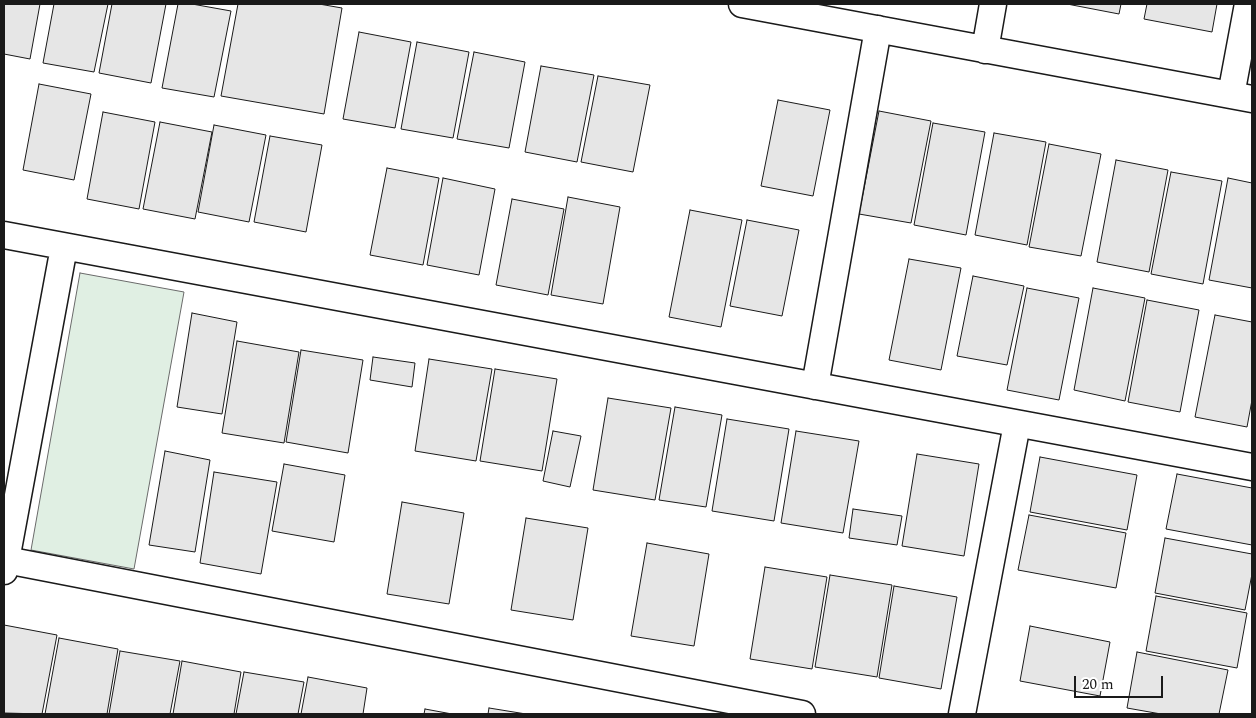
<!DOCTYPE html>
<html>
<head>
<meta charset="utf-8">
<style>
  body { margin:0 }
  #map { position:relative; width:1256px; height:718px; overflow:hidden; background:#fff; font-family:Spectral,serif }
  canvas { display:block }
  .frame { position:absolute; inset:0; border:5px solid #1a1a1a; pointer-events:none }
  .scale { position:absolute; left:1074px; top:676px; width:89px; height:22px; box-sizing:border-box; border:2px solid #1a1a1a; border-top:0; padding-left:6px; font-size:15px; line-height:18px; white-space:nowrap; color:#1a1a1a; -webkit-text-stroke:4px #fff; paint-order:stroke }
</style>
</head>
<body>
<div id="map">
<canvas width="1256" height="718"></canvas>
<div class="frame"></div>
<div class="scale">20 m</div>
</div>
<script>
const c = document.querySelector('canvas').getContext('2d');
c.lineJoin = 'round';
function fill(path, color) { c.fillStyle = color; c.fill(path, 'evenodd'); }
const shape = rows => new Path2D(rows.map(r => 'M' + r).join(''));
function trace(path, color, width, dash) { c.strokeStyle = color; c.lineWidth = width; c.lineCap = dash ? 'butt' : 'round'; c.setLineDash(dash || []); c.stroke(path); }
const green = shape([
  [80,273,184,292,134,569,31,550,80,273]
]);
const building = shape([
  [4,4,40,4,30,59,4,54,4,4],
  [54,4,108,4,94,72,43,63,54,4],
  [112,4,166,4,151,83,99,73,112,4],
  [178,4,192,4,231,11,214,97,162,88,178,4],
  [238,4,319,4,342,8,324,114,221,96,238,4],
  [1067,4,1121,4,1119,14,1067,4],
  [1147,4,1217,4,1212,32,1144,19,1147,4],
  [359,32,411,42,395,128,343,119,359,32],
  [417,42,469,52,453,138,401,129,417,42],
  [474,52,525,62,509,148,457,139,474,52],
  [541,66,594,75,577,162,525,152,541,66],
  [598,76,650,85,633,172,581,162,598,76],
  [39,84,91,94,74,180,23,170,39,84],
  [778,100,830,110,813,196,761,186,778,100],
  [879,111,931,121,911,223,859,214,879,111],
  [103,112,155,122,139,209,87,199,103,112],
  [160,122,212,132,195,219,143,209,160,122],
  [933,123,985,132,966,235,914,225,933,123],
  [214,125,266,135,249,222,198,212,214,125],
  [994,133,1046,142,1027,245,975,235,994,133],
  [270,136,322,145,306,232,254,222,270,136],
  [1049,144,1101,154,1081,256,1029,247,1049,144],
  [1116,160,1168,170,1149,272,1097,262,1116,160],
  [387,168,439,178,423,265,370,255,387,168],
  [1171,172,1222,181,1203,284,1151,274,1171,172],
  [443,178,495,189,479,275,427,265,443,178],
  [1228,178,1252,183,1252,288,1209,280,1228,178],
  [568,197,620,207,603,304,551,295,568,197],
  [512,199,564,209,548,295,496,285,512,199],
  [690,210,742,220,721,327,669,317,690,210],
  [747,220,799,230,782,316,730,306,747,220],
  [909,259,961,268,941,370,889,360,909,259],
  [973,276,1024,286,1007,365,957,356,973,276],
  [1027,288,1079,298,1059,400,1007,390,1027,288],
  [1093,288,1145,298,1125,401,1074,390,1093,288],
  [1147,300,1199,310,1180,412,1128,402,1147,300],
  [192,313,237,322,222,414,177,407,192,313],
  [1215,315,1252,322,1252,400,1247,427,1195,417,1215,315],
  [237,341,299,352,284,443,222,433,237,341],
  [301,350,363,360,348,453,286,442,301,350],
  [373,357,415,363,412,387,370,380,373,357],
  [429,359,492,369,476,461,415,451,429,359],
  [495,369,557,379,542,471,480,461,495,369],
  [608,398,671,408,655,500,593,490,608,398],
  [675,407,722,415,706,507,659,500,675,407],
  [727,419,789,429,774,521,712,511,727,419],
  [553,431,581,436,570,487,543,481,553,431],
  [796,431,859,441,843,533,781,523,796,431],
  [165,451,210,460,195,552,149,545,165,451],
  [917,454,979,464,964,556,902,546,917,454],
  [1040,457,1137,475,1127,530,1030,512,1040,457],
  [284,464,345,475,334,542,272,531,284,464],
  [214,472,277,482,261,574,200,563,214,472],
  [1177,474,1252,488,1252,545,1166,529,1177,474],
  [402,502,464,513,449,604,387,594,402,502],
  [853,509,902,516,897,545,849,538,853,509],
  [1029,515,1126,533,1116,588,1018,570,1029,515],
  [526,518,588,528,573,620,511,610,526,518],
  [1165,538,1252,554,1252,574,1245,610,1155,593,1165,538],
  [647,543,709,554,694,646,631,636,647,543],
  [765,567,827,577,812,669,750,659,765,567],
  [830,575,892,585,877,677,815,667,830,575],
  [894,586,957,597,941,689,879,678,894,586],
  [1156,596,1247,613,1237,668,1146,651,1156,596],
  [4,625,57,635,42,714,4,713,4,625],
  [1030,626,1110,642,1100,696,1020,681,1030,626],
  [59,638,118,649,107,714,45,714,59,638],
  [120,651,180,661,170,714,109,714,120,651],
  [1137,652,1228,670,1219,714,1161,714,1127,708,1137,652],
  [182,661,241,672,234,714,173,714,182,661],
  [244,672,304,682,298,714,236,714,244,672],
  [308,677,367,688,363,714,301,714,308,677],
  [489,708,526,714,488,714,489,708],
  [425,709,452,714,424,714,425,709]
]);
const minor = shape([
  [742,4,1252,99],
  [985,50,993,4],
  [1231,95,1248,4],
  [4,235,1252,467],
  [815,386,878,29],
  [6,560,802,714],
  [4,571,64,247],
  [962,714,1017,424]
]);
fill(green, '#e0efe3');
trace(green, '#6a6a6a', 1);
fill(building, '#e6e6e6');
trace(building, '#1a1a1a', 1);
trace(minor, '#1a1a1a', 29);
trace(minor, '#fff', 26);
</script>
</body>
</html>
